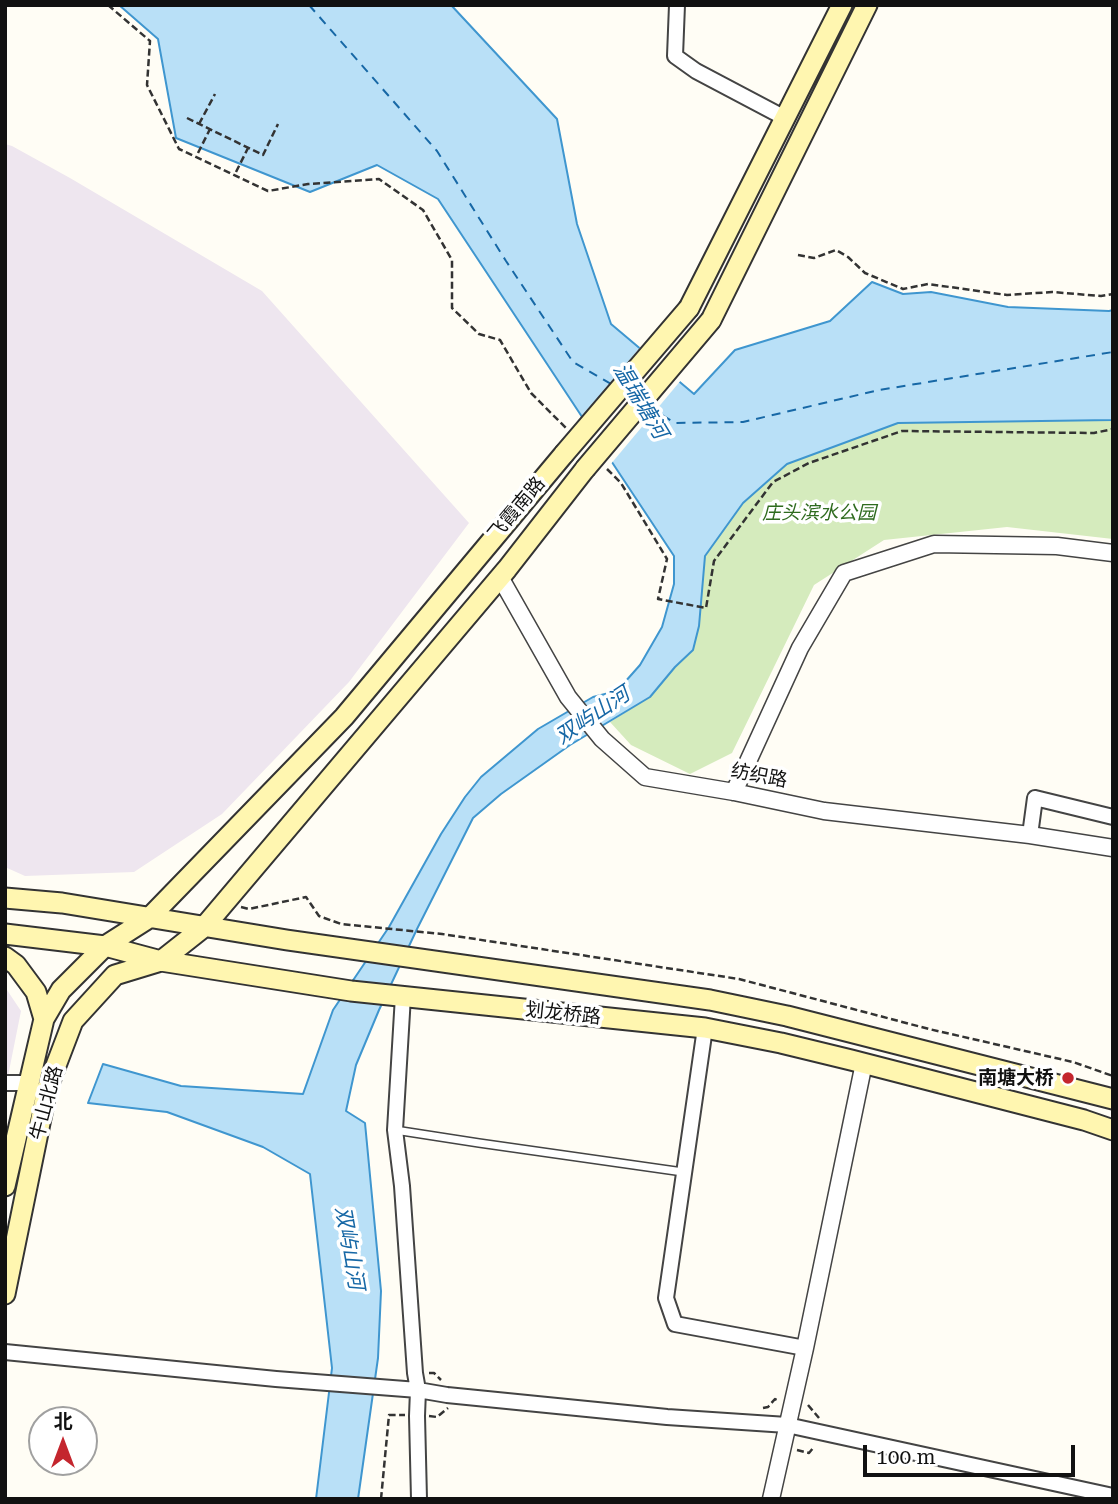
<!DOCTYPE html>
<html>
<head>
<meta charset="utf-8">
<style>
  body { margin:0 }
  #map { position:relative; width:1118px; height:1504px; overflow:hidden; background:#fffdf5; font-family:"Roboto Serif","Noto Sans SC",serif }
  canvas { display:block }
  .frame { position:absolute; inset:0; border:7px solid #111; pointer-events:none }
  .north { position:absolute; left:28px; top:1406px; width:70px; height:70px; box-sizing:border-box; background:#fff; border:2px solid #a0a0a0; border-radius:50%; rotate:0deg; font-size:19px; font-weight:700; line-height:28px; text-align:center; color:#111 }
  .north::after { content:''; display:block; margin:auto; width:24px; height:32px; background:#c4262e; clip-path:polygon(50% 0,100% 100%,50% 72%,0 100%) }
  .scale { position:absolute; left:863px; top:1445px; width:212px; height:32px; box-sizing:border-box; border:4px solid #111; border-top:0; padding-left:9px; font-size:21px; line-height:24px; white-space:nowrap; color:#111; -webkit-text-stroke:5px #fff; paint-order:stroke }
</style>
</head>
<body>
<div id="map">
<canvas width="1118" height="1504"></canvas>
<div class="frame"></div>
<div class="north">北</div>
<div class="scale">100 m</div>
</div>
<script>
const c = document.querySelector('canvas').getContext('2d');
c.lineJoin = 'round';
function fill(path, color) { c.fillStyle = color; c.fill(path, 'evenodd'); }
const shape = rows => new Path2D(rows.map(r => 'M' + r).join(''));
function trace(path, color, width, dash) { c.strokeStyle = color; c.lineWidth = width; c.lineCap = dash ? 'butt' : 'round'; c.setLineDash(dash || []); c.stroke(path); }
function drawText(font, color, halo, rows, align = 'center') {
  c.font = font + ' "Roboto Serif","Noto Sans SC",serif'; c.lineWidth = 7; c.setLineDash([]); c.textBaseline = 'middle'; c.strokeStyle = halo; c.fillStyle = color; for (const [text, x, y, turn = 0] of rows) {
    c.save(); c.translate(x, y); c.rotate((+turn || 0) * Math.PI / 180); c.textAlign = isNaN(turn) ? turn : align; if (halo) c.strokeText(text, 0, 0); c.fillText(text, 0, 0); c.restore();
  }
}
const industrial = shape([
  [5,144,12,146,70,178,262,291,469,523,349,682,222,814,134,872,25,876,5,867],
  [5,987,21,1011,5,1091]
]);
const green = shape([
  [1113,420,1113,539,1007,527,884,540,814,585,732,753,690,774,631,745,610,722,650,697,675,667,693,650,699,626,705,556,743,503,787,464,898,423]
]);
const water = shape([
  [119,5,451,5,557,119,577,224,611,324,694,394,735,350,830,321,872,282,903,294,931,292,1008,307,1109,311,1113,310,1113,420,898,423,787,464,743,503,705,556,699,626,693,650,675,667,650,697,570,745,501,794,473,818,417,929,379,1010,356,1065,346,1111,365,1123,381,1291,378,1358,358,1499,316,1499,332,1368,310,1174,263,1147,167,1112,88,1103,103,1064,181,1086,303,1094,333,1010,389,927,441,834,465,797,481,777,538,729,593,697,617,691,640,665,662,627,674,584,674,556,438,199,377,165,310,192,176,138,158,39,119,5]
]);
const pier = shape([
  [642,345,682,379,610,465,580,420]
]);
const ferry = shape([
  [309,5,437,151,506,261,573,362,611,384],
  [649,407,675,423,743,422,879,390,1113,352]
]);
const path = shape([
  [108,5,150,41,147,85,179,149,268,191,308,184,379,179,423,210,452,260,452,308,479,334,500,340,531,393,566,428],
  [187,118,263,155,278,124],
  [199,124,215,94],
  [198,153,210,129],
  [236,172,248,148],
  [798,255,814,258,836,250,848,257,865,273,903,289,928,284,1007,295,1052,292,1101,296,1113,294],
  [607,469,621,483,667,559,658,599,706,608,714,561,773,482,809,463,902,431,1094,433,1113,429],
  [241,907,249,909,306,897,319,916,341,924,442,934,739,979,929,1029,1073,1062,1113,1076],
  [429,1373,434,1373,441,1380],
  [808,1405,819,1418],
  [763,1408,768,1407,775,1399,777,1400],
  [429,1416,437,1417,448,1408],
  [797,1450,809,1453,814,1447],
  [381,1499,389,1415,405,1415]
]);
const service = shape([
  [395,1130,479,1143,683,1172]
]);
const minor = shape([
  [677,5,675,56,696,71,785,118],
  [1030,835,1035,798,1113,817],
  [403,996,395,1130,402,1186,415,1373,418,1390,417,1416,419,1499],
  [705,1028,666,1298,675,1324,805,1348],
  [5,1083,29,1083],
  [5,1352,276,1379,418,1390,447,1395,667,1417,787,1425,1113,1496]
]);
const tertiary = shape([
  [500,577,568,697,602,739,645,777,734,792,824,811,1030,835,1113,848],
  [734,792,800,648,844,573,934,544,1057,546,1113,553],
  [771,1499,805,1348,864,1063]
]);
const secondary = shape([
  [689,308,842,5],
  [711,320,867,5],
  [5,898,62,903,287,940,710,1000,787,1016,1113,1099],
  [5,934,105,946,161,961,351,991,705,1028,781,1043,851,1060,1084,1120,1113,1130],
  [5,957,16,965,36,992,44,1019],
  [5,1186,44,1019,61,990,105,946,149,918,344,717,564,454],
  [5,1294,47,1089,73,1021,115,975,161,961,204,927,507,569,585,469]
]);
const secondaryBridge = shape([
  [564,454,689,308],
  [585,469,711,320]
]);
const markers = [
  [1068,1078,7,"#c4262e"]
];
const streetNames = [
  ["飞霞南路",517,509,-50],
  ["纺织路",759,776,11],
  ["划龙桥路",563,1014,6],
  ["牛山北路",47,1103,-75]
];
const parkNames = [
  ["庄头滨水公园",819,513]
];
const poiNames = [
  ["南塘大桥",1054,1078]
];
const waterNames = [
  ["温瑞塘河",640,401,59],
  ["双屿山河",593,716,-34],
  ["双屿山河",349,1248,80]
];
fill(industrial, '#eee6ef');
fill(green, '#d5ebbd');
fill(water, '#b9e0f7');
trace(water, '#3f96cf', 2);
fill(pier, '#fffdf5');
trace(ferry, '#1768a6', 2, [9, 7]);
trace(service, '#444', 10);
trace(minor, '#444', 18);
trace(tertiary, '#444', 19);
trace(secondary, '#333', 23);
trace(path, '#333', 2.5, [7, 3.5]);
trace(service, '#fff', 7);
trace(minor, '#fff', 14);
trace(tertiary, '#fff', 16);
trace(secondary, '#fff6b0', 19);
trace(secondaryBridge, '#333', 23, []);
trace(secondaryBridge, '#fff6b0', 19);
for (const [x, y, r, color] of markers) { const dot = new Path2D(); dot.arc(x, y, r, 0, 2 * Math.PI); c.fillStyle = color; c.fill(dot); trace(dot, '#fff', 2.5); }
drawText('19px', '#111', '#fff', streetNames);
drawText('italic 19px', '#2f6b1f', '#fff', parkNames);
drawText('bold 19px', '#111', '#fff', poiNames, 'right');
drawText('italic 21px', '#1768a6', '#fff', waterNames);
</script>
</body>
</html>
